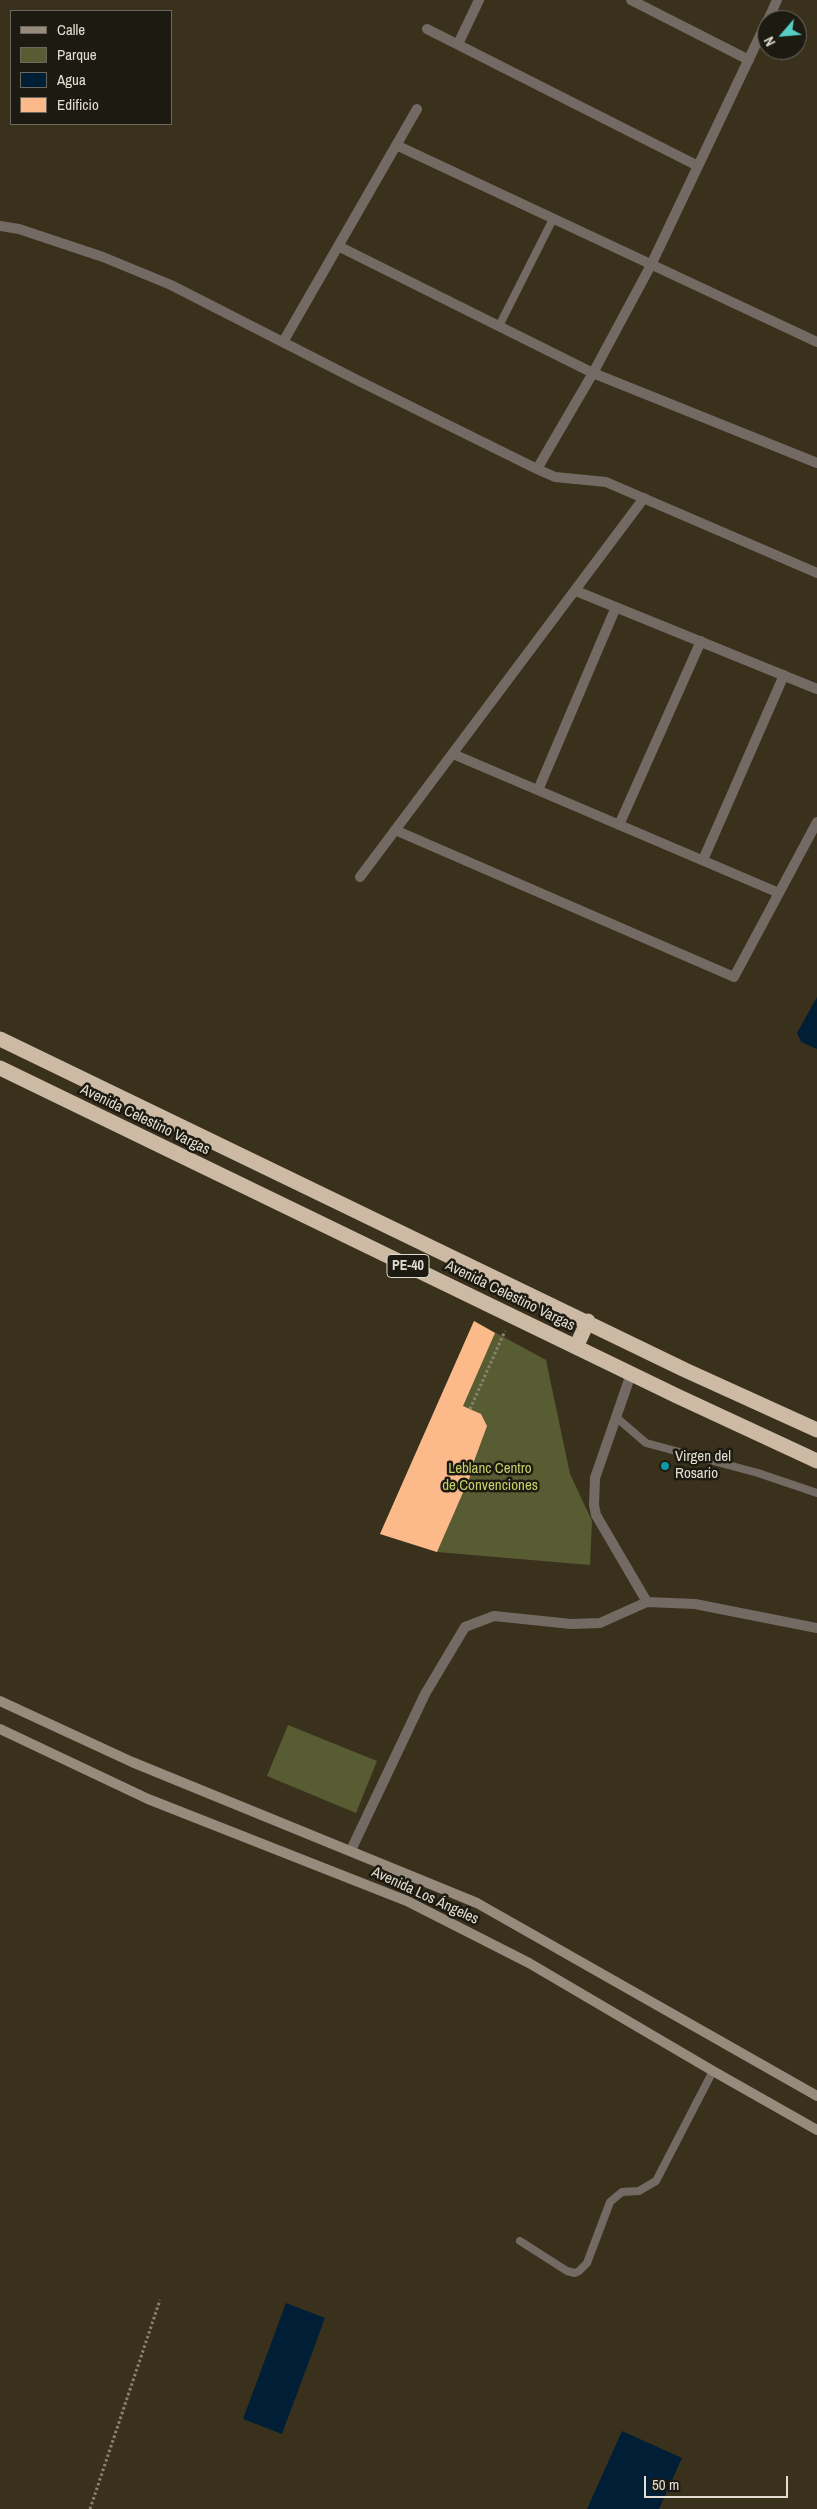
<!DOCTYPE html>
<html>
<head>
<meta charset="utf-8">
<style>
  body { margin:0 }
  #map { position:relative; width:817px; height:2509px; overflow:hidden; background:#3a311d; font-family:"Archivo Narrow",sans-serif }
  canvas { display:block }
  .legend { position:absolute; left:10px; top:10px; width:162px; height:115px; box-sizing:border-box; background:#1d1a11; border:1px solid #6c685e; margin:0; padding:6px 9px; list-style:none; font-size:15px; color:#e3ddd1 }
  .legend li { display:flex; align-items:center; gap:10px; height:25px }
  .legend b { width:25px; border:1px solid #6c685e }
  .north { position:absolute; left:757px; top:10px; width:50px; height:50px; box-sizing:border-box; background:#1d1a11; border:1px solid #6c685e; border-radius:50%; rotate:243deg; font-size:14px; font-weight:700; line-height:20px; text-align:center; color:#e3ddd1 }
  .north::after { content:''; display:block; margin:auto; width:18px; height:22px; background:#56cec3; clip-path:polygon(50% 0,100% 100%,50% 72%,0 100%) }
  .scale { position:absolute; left:644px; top:2476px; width:144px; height:22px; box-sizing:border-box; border:2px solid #e3ddd1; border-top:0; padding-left:6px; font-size:15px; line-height:18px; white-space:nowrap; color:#e3ddd1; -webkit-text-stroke:4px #1d1a11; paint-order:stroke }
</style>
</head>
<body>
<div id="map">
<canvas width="817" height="2509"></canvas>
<ul class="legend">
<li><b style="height:6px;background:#978b7e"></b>Calle</li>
<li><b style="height:14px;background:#585c32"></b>Parque</li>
<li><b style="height:14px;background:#001f36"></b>Agua</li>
<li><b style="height:14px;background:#fcba8b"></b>Edificio</li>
</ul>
<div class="north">N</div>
<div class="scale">50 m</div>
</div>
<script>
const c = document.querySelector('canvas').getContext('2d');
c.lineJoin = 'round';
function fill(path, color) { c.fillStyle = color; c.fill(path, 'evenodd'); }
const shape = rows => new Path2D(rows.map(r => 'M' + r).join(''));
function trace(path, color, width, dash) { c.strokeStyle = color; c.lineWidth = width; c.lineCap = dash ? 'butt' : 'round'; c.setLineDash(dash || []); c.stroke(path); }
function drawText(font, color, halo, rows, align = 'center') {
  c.font = font + ' "Archivo Narrow",sans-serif'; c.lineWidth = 5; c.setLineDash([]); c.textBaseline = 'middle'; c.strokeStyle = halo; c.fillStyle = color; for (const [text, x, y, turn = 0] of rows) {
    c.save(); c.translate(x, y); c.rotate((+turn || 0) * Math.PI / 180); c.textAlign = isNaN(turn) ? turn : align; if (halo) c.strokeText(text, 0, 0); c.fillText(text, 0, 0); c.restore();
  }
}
const green = shape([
  [474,1321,546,1360,570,1474,592,1521,590,1565,437,1552,380,1534],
  [288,1725,377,1761,356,1813,267,1776]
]);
const water = shape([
  [817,997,817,1049,801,1042,797,1033],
  [286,2303,325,2318,282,2434,243,2419],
  [622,2431,682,2458,659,2509,587,2509]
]);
const building = shape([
  [474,1321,495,1333,463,1406,481,1414,487,1426,473,1464,475,1465,437,1552,380,1534]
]);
const path = shape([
  [470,1409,505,1331],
  [90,2509,160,2300]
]);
const lane = shape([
  [499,326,553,219],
  [617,1418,646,1443,758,1473,817,1493],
  [520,2241,567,2271,575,2273,579,2271,587,2263,610,2202,622,2192,639,2191,656,2181,713,2071]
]);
const street = shape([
  [631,0,749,60],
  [768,20,777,0],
  [427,29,698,166],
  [458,44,479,0],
  [396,145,817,342],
  [0,226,19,229,103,257,171,285,359,381,537,469,555,477,606,482,817,573],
  [338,246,593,373,817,463],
  [283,342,417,109],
  [537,469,593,373,651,265,767,21],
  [576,591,817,689],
  [453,754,779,893],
  [538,790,616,607],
  [619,825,701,641],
  [395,830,734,977,817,822],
  [703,860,784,675],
  [360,877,644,498],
  [631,1374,595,1478,594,1505,596,1515,647,1602],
  [647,1602,695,1604,817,1628],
  [351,1850,425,1694,465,1627,494,1616,571,1624,600,1623,647,1602]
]);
const secondary = shape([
  [0,1701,132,1762,477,1903,817,2096],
  [0,1729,148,1799,407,1901,529,1963,713,2071,817,2130]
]);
const highway = shape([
  [0,1039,685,1370,817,1430],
  [0,1068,677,1396,817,1461],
  [576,1347,588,1321]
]);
const markers = [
  [665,1466,5,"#0f9aa8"]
];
const shields = [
  [408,1266,42]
];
const shieldNames = [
  ["PE-40",408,1266]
];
const streetNames = [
  ["Avenida Celestino Vargas",145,1120,26],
  ["Avenida Celestino Vargas",510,1296,26],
  ["Avenida Los Ángeles",425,1896,25]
];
const poiNames = [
  ["Virgen del",675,1457],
  ["Rosario",675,1474]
];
const parkNames = [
  ["Leblanc Centro",490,1469],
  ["de Convenciones",490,1486]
];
fill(green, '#585c32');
fill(water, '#001f36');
fill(building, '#fcba8b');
trace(path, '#8a8373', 3, [2.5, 2.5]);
trace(lane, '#736b63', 8);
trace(street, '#736b63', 10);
trace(secondary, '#978b7e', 10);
trace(highway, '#ccbaa5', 15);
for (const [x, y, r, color] of markers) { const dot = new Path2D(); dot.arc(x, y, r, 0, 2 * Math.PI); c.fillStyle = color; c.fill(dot); trace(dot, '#1d1a11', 2); }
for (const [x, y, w] of shields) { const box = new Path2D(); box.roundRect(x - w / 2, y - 11.5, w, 23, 4); c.fillStyle = '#1d1a11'; c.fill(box); trace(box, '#e3ddd1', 1); }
drawText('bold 14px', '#e3ddd1', null, shieldNames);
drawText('15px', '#e3ddd1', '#1d1a11', streetNames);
drawText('15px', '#e3ddd1', '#1d1a11', poiNames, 'left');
drawText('15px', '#c7d069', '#1d1a11', parkNames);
</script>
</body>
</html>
